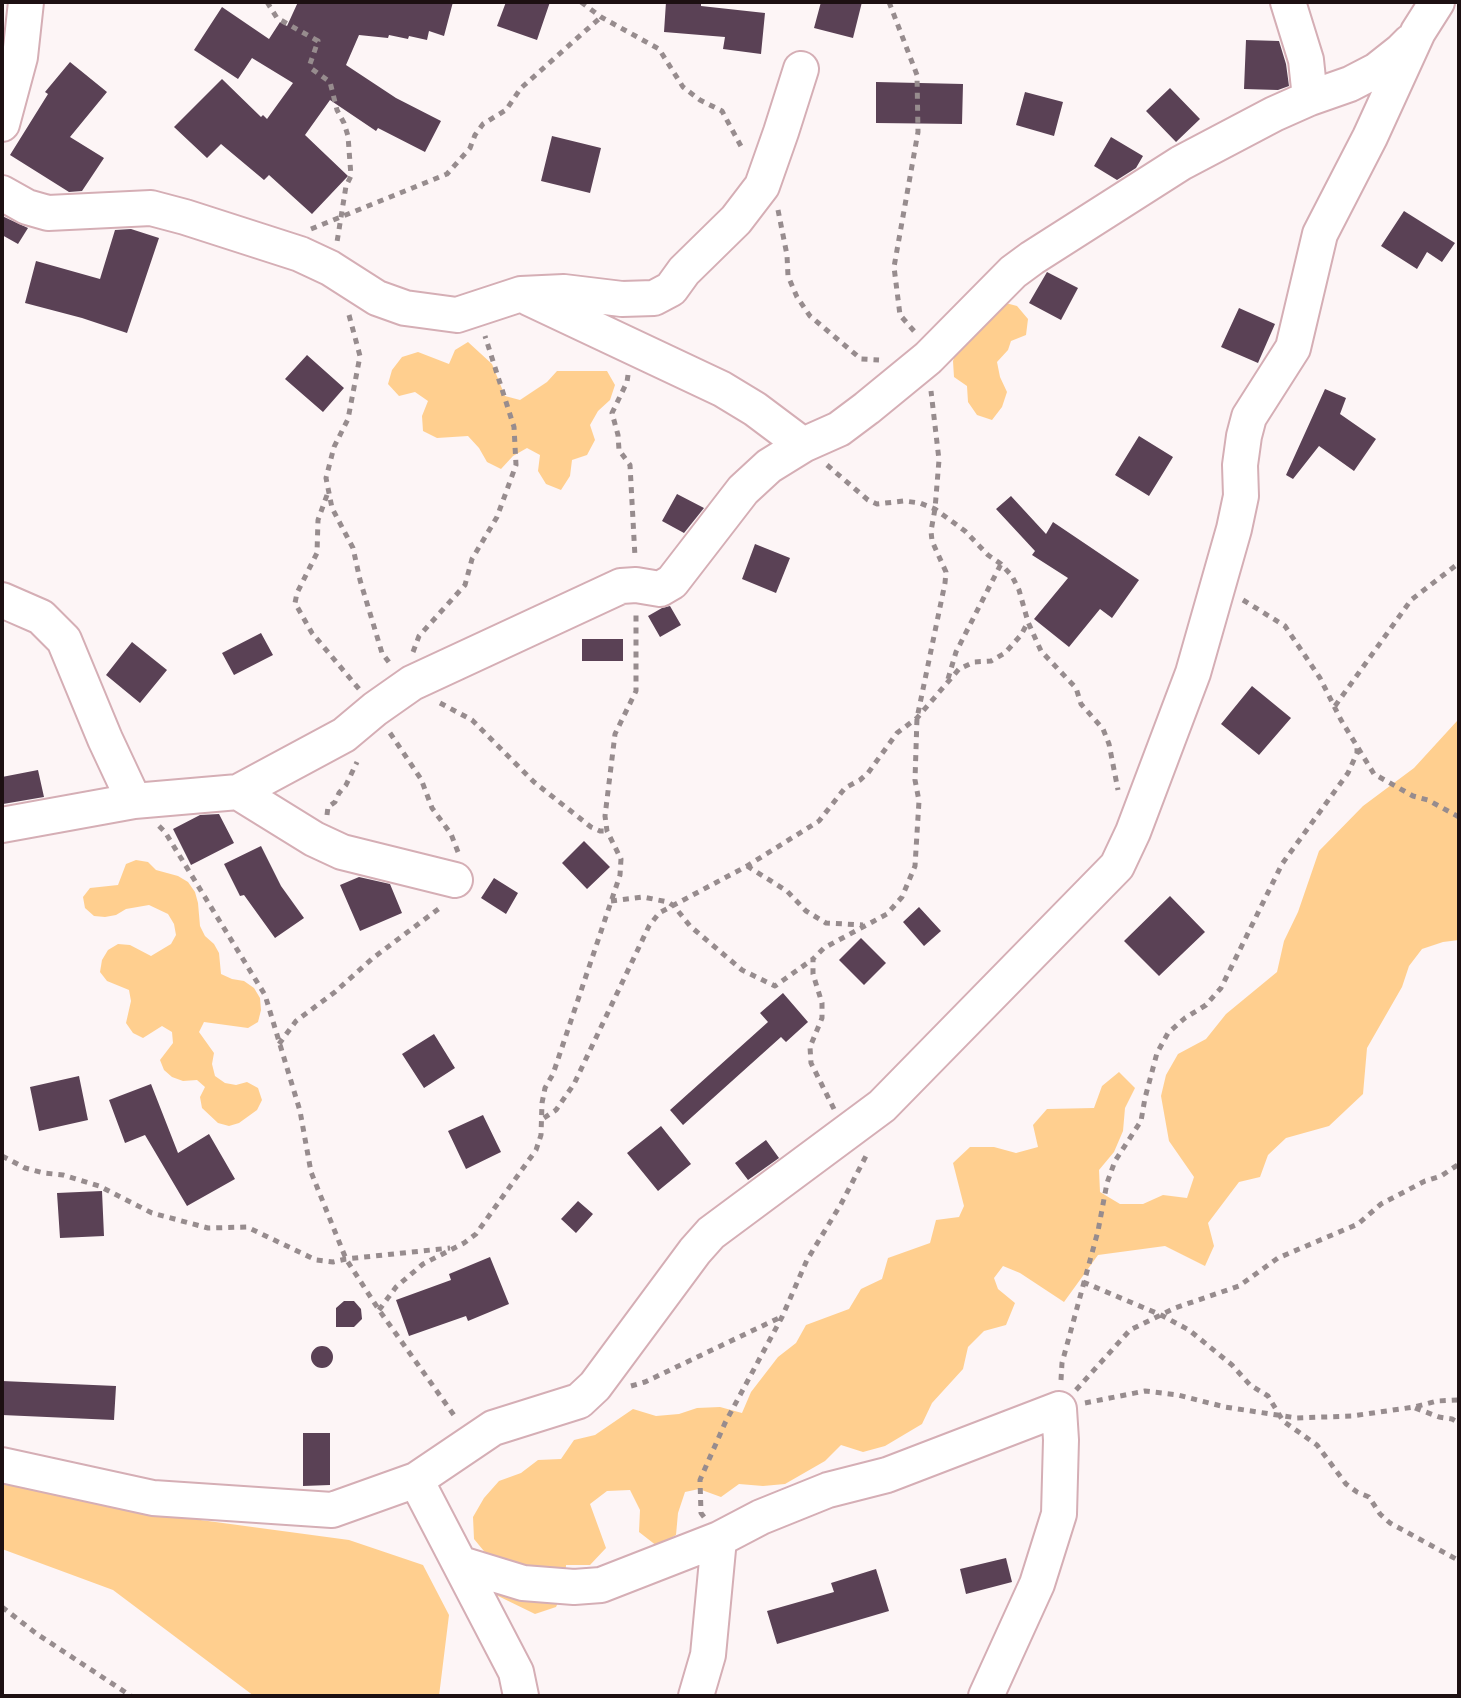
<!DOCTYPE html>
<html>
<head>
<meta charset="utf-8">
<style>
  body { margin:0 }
  #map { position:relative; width:1461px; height:1698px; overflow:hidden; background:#fdf5f6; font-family:"Times New Roman",serif }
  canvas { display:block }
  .frame { position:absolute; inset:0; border:4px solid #1d1012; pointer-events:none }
</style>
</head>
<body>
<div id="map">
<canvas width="1461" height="1698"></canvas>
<div class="frame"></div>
</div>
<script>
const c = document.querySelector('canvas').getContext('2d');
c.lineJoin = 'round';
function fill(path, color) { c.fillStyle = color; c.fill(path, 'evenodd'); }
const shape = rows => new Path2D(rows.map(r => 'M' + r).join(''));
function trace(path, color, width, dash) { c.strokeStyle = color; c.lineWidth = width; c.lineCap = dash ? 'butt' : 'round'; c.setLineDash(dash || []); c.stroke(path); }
const green = shape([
  [1002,302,1017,306,1028,319,1026,335,1011,341,1008,350,997,362,1000,377,1007,392,1002,407,992,420,977,415,968,402,967,386,954,377,953,361,958,346],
  [468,342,492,364,505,396,520,400,547,382,557,371,607,371,615,385,610,400,598,411,590,425,595,440,587,455,572,460,570,476,561,490,546,484,538,471,540,455,527,448,513,456,501,469,487,462,479,448,468,436,437,438,423,431,422,416,428,401,415,392,399,396,388,384,392,370,402,357,418,352,449,364,455,350],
  [1457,721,1459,721,1459,940,1443,942,1422,949,1409,966,1402,987,1367,1048,1363,1094,1329,1126,1286,1138,1268,1155,1260,1177,1239,1182,1208,1223,1214,1246,1205,1266,1165,1246,1098,1255,1064,1302,1020,1273,1003,1266,994,1278,998,1289,1015,1303,1006,1325,984,1331,968,1347,963,1369,932,1403,922,1424,885,1446,863,1452,841,1445,825,1461,785,1484,763,1486,739,1484,721,1497,699,1489,685,1492,678,1513,676,1535,657,1546,639,1532,640,1510,630,1490,607,1491,590,1504,606,1548,590,1565,566,1565,565,1588,556,1607,535,1614,496,1595,483,1578,488,1556,474,1539,473,1517,484,1498,499,1481,521,1473,538,1460,561,1459,574,1440,595,1435,633,1409,656,1416,679,1414,697,1408,720,1407,742,1413,751,1392,778,1357,796,1343,806,1325,849,1309,861,1289,882,1279,888,1258,930,1243,936,1220,959,1217,964,1206,953,1163,970,1147,994,1147,1016,1153,1038,1147,1033,1125,1047,1109,1094,1108,1102,1086,1119,1072,1135,1088,1125,1108,1123,1131,1114,1152,1099,1170,1100,1192,1120,1204,1143,1204,1163,1195,1187,1198,1194,1177,1169,1141,1161,1096,1166,1075,1178,1054,1206,1039,1226,1014,1277,972,1284,941,1298,912,1319,851,1363,806,1414,768],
  [136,860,148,862,156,870,178,876,188,882,195,892,198,903,200,926,205,936,214,944,219,953,221,974,232,979,244,981,254,988,260,998,261,1010,258,1022,248,1028,204,1022,199,1032,214,1053,212,1064,215,1076,225,1083,236,1085,247,1082,258,1088,262,1100,257,1110,239,1123,229,1126,218,1123,202,1108,200,1097,205,1087,197,1080,183,1081,172,1077,164,1070,160,1060,173,1043,172,1032,162,1026,143,1038,133,1033,126,1023,131,1001,129,990,107,981,100,972,102,960,108,950,118,944,130,945,151,956,171,944,176,935,174,924,168,914,149,905,126,909,116,915,105,917,94,916,85,908,83,897,90,888,118,885,126,864],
  [2,1482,156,1514,349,1540,423,1565,449,1615,439,1696,254,1696,113,1590,2,1549]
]);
const building = shape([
  [298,2,453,2,444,36,429,31,427,40,409,36,408,39,389,35,388,38,359,35,346,65,396,98,441,121,425,152,378,128,376,131,330,100,305,135,348,176,312,214,269,175,264,180,221,144,207,158,174,127,222,79,261,117,263,115,267,119,293,83,252,58,238,79,194,50,222,7,269,39,280,22,287,26],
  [506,2,550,2,537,40,497,26],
  [666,2,701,2,701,6,765,13,761,54,723,49,725,37,664,32],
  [821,2,862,2,853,38,814,28],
  [1246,40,1279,41,1286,64,1289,86,1278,90,1244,89],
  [70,62,107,92,70,137,104,158,82,191,69,192,10,155,48,94,45,92],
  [876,82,963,84,962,124,876,123],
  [1170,88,1200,119,1176,142,1146,111],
  [1025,92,1063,102,1054,136,1016,125],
  [552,136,601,148,590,193,541,181],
  [1111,137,1143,156,1136,168,1117,180,1094,166],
  [1404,211,1455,243,1442,262,1427,252,1417,269,1381,246],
  [2,216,28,228,18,244,2,235],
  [131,229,159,238,127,333,82,318,25,303,36,261,100,279,115,230],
  [1047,272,1078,288,1061,320,1029,303],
  [1239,308,1275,324,1258,363,1221,347],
  [307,355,344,388,323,412,285,379],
  [1325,389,1346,398,1340,414,1376,439,1354,471,1319,446,1293,479,1286,475],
  [1139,436,1173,457,1149,496,1115,475],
  [677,494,704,508,684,533,662,521],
  [1011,496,1046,534,1053,522,1139,580,1112,618,1100,609,1069,647,1034,619,1068,578,1032,555,1035,551,996,509],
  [755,544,790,558,776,593,742,579],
  [670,606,681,625,660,637,648,616,662,608],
  [261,633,273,655,234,675,222,653],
  [582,639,623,639,623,661,582,661],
  [132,642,167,670,140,703,106,675],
  [1252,686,1291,718,1259,755,1221,724],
  [38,770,44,797,3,804,2,777],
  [219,814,234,843,191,865,173,829,200,815],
  [584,841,610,867,587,889,562,863],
  [261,846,281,886,304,918,275,938,244,895,240,896,224,864],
  [359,877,390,884,402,913,360,931,340,885],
  [494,878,518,893,506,914,481,898],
  [1170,896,1205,932,1159,976,1124,941],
  [919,907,941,931,924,946,903,922],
  [861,938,886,963,864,985,839,960],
  [783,993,808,1022,786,1042,781,1037,683,1125,670,1110,768,1022,760,1013],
  [434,1034,455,1068,424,1088,402,1054],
  [79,1076,88,1120,39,1131,30,1087],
  [151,1084,178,1153,209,1134,235,1179,187,1206,145,1135,125,1143,109,1100],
  [483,1115,501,1152,466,1169,448,1131],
  [661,1126,691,1164,658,1191,627,1153],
  [766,1140,779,1158,748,1180,735,1163],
  [102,1191,104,1236,60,1238,57,1193],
  [578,1201,593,1214,576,1233,561,1219],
  [490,1257,509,1304,468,1321,466,1316,409,1336,396,1300,451,1280,449,1274],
  [344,1301,354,1301,361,1309,362,1319,354,1327,336,1327,336,1308],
  '311 1357a11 11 0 1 1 22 0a11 11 0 1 1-22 0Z',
  [2,1381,116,1386,114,1420,2,1415],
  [303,1433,330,1433,330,1485,303,1486],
  [1006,1558,1012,1582,966,1594,960,1569],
  [876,1569,889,1611,777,1644,767,1611,834,1592,831,1583]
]);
const path = shape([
  [267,2,277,18,318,41,310,64,312,69,330,82,337,110,344,123,348,136,351,176,346,186,337,242],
  [581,2,601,17,659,49,683,87,700,100,722,111,743,150],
  [889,2,917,75,918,132,894,267,900,315,914,331],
  [778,210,787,255,788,276,797,297,810,316,861,359,879,360],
  [311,229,447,174,470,148,475,135,483,124,506,110,521,88,601,17],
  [349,315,360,356,348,419,334,447,326,478,332,508,353,548,360,580,382,653,391,665],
  [628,375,627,382,612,413,618,435,619,450,630,465,635,557],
  [827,465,868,500,877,504,904,501,920,503,935,509,965,531,988,555,1001,564,1012,576,1019,590,1028,622,1041,651,1076,688,1081,704,1103,729,1109,744,1118,790],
  [327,495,318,520,317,553,297,593,295,603,312,633,359,689],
  [1243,600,1285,626,1320,678,1341,720,1374,774,1413,796,1428,800,1459,817],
  [413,652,419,636,465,585,472,559,497,517,516,465,514,427,485,336],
  [948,679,956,652,1001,564],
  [440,703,472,720,534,782,591,827,600,831,607,831],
  [1335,706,1411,600,1459,563],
  [390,733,421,779,432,808,451,834,458,852],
  [327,815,328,807,335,802,339,793,346,785,357,762],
  [159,826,165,832,265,995,300,1111,311,1172,346,1259,379,1310,456,1418],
  [747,866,787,891,806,911,826,923,863,925],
  [611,901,643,897,668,902,674,906,690,926,742,970,775,986,813,959],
  [279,1044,296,1021,335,992,373,958,441,907],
  [834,1109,811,1063,810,1047,822,1018,822,1003,813,974,813,959,824,948,887,914,902,897,915,866,919,801,915,780,917,718,945,583,946,572,932,541,931,531,935,509,939,460,931,391],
  [544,1118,556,1110,574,1084,649,926,659,913,747,866,819,821,845,788,860,780,868,773,897,733,917,718,959,669,974,662,991,661,1005,653,1021,635,1028,622],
  [2,1156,25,1168,44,1173,63,1175,99,1186,152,1213,208,1228,247,1227,316,1260,333,1262,346,1259,450,1248],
  [1083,1282,1161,1315,1189,1330,1232,1365,1250,1385,1268,1396,1283,1421,1317,1445,1346,1484,1357,1492,1369,1497,1380,1514,1390,1523,1456,1559,1459,1563],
  [379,1310,396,1287,423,1264,464,1243,476,1234,536,1150,541,1135,542,1103,545,1088,553,1074,620,875,621,859,607,831,605,816,615,734,636,691,636,614],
  [1061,1380,1062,1363,1098,1231,1107,1183,1115,1161,1141,1121,1145,1098,1157,1053,1168,1033,1185,1018,1206,1005,1221,988,1282,864,1348,773,1357,753,1357,747],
  [631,1386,645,1382,781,1317],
  [1076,1390,1130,1330,1175,1308,1239,1286,1278,1258,1358,1224,1381,1204,1425,1181,1441,1176,1459,1164],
  [1085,1403,1145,1391,1178,1395,1225,1407,1297,1418,1352,1416,1414,1407,1437,1401,1459,1400],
  [1415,1408,1439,1417,1452,1419,1459,1423],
  [704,1517,701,1513,700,1480,725,1423,782,1317,807,1260,841,1204,866,1156],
  [2,1607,37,1634,131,1696]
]);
const minor = shape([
  [1288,2,1306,60,1310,98],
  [2,124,20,57,26,2],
  [2,193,27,207,48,213,151,208,185,217,300,254,330,268,377,298,405,308,457,315,521,294,564,292,622,299,654,298,671,289,684,271,736,220,762,186,781,132,801,69],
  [529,298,722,389,755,409,803,445],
  [2,600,41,617,64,640,105,739,134,801],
  [238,792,344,735,375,709,412,683,621,586,636,585,660,589,672,582,743,490,769,466,803,445,839,429,867,408,928,358,1013,272,1032,258,1181,163,1274,114,1310,98,1350,84,1377,70,1401,51,1410,42],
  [2,825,134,801,238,792,314,839,342,852,455,880],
  [2,1465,153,1498,332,1510,416,1480,493,1428,579,1401,595,1386,695,1251,711,1233,882,1106,1117,866,1133,832,1193,673,1234,529,1241,496,1240,465,1244,436,1249,417,1293,348,1320,234,1370,137,1418,32,1437,2],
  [416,1480,516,1672,521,1696],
  [461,1564,523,1583,574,1587,601,1585,719,1539,761,1517,828,1490,887,1475,1059,1409,1061,1440,1059,1514,1037,1584,986,1696],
  [696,1696,708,1655,719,1539]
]);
fill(green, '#ffcf8f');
fill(building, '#5a4155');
trace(minor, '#d5aeb5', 38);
trace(path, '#978c8e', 5, [6, 6]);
trace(minor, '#fff', 34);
</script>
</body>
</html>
